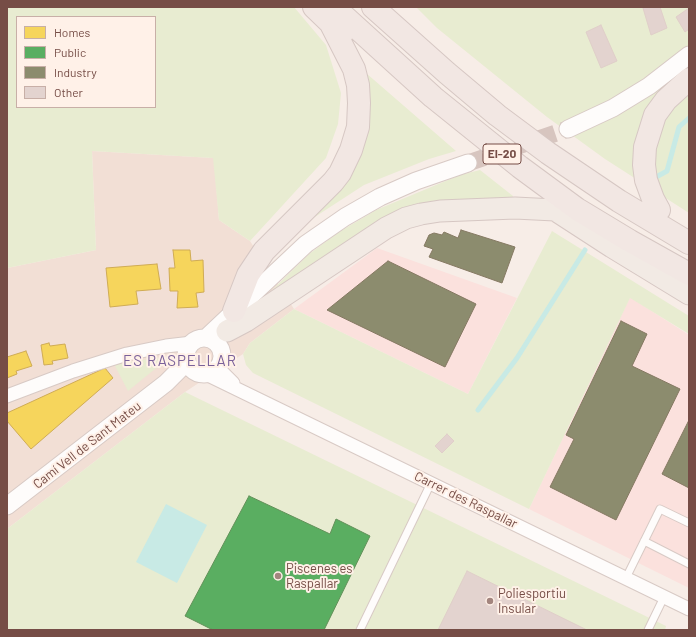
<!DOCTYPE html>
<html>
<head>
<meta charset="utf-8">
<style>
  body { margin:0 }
  #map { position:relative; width:696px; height:637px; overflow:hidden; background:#f7ede7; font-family:Barlow,sans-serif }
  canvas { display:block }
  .frame { position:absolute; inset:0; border:8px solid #764d46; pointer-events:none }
  .legend { position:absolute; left:16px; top:16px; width:140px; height:92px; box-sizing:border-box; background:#fff1e8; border:1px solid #c8afa7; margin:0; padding:5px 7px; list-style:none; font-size:12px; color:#764d46 }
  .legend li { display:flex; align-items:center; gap:8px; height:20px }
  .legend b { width:20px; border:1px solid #c8afa7 }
</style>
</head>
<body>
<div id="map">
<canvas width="696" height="637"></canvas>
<div class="frame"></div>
<ul class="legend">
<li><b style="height:11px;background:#f6d55c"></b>Homes</li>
<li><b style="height:11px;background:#5aae61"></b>Public</li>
<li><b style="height:11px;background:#8c8c6e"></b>Industry</li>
<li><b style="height:11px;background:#e3d3cf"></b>Other</li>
</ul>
</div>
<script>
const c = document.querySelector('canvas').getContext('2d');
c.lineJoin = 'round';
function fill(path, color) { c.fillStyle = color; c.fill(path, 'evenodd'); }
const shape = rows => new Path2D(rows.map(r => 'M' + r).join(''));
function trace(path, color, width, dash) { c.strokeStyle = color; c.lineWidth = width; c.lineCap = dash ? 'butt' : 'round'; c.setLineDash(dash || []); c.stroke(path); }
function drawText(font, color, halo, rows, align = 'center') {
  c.font = font + ' Barlow,sans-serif'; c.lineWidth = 4; c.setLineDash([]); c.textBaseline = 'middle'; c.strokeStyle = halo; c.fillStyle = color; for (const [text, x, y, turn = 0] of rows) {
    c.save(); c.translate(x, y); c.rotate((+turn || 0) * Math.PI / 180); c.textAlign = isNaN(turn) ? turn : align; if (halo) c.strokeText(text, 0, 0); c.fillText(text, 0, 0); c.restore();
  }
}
const residential = shape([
  [92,151,214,158,219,220,250,241,294,309,250,343,243,354,185,392,7,529,7,268,96,250]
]);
const commercial = shape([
  [377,248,517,298,468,394,294,309],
  [630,297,689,335,689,588,529,509]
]);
const green = shape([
  [7,7,294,7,326,45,341,93,338,124,326,158,250,241,219,220,213,158,92,151,96,250,7,268],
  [17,17,155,17,155,107,17,107],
  [416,7,689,7,689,213,605,159,547,117,437,28],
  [366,73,456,151,429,159,364,185,304,224,328,199],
  [480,170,513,196,512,198,454,203,269,296,267,295,309,254,339,232,376,210,460,175],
  [552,231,689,316,689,334,630,298,529,509,253,373,246,365,243,354,250,343,294,309,468,394],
  [171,356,128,391,114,364],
  [185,392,666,626,665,630,7,630,7,529]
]);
const water = shape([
  [166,504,207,525,177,583,136,562]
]);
const homes = shape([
  [173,250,190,250,191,261,203,260,204,292,196,293,198,307,177,308,178,291,170,291,169,268,175,268,173,250],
  [157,264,161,289,136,291,138,304,110,307,106,268,157,264],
  [49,343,50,346,65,344,68,358,52,361,53,364,44,365,41,345,49,343],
  [26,351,32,366,16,371,17,374,7,378,7,357,26,351],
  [105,368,113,378,31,449,7,421,7,413,105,368]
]);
const public = shape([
  [249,496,330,534,336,519,370,536,324,630,213,630,185,616,249,496]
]);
const industry = shape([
  [461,230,515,247,502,283,429,257,433,249,424,246,429,235,434,233,442,235,444,232,458,238,461,230],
  [388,261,476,304,445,367,327,310,388,261],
  [621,321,647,334,632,366,680,389,616,520,550,487,574,439,566,435,621,321],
  [689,420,689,488,662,474,689,420]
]);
const stream = shape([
  [658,176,667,171,679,127,689,118],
  [478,410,517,358,585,250]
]);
const building = shape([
  [646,7,660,7,667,28,651,35,643,8,646,7],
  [689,8,689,29,685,32,676,17,689,8],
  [601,25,617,61,601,68,586,32,601,25],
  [447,434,454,441,442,453,435,446,447,434],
  [467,571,587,630,438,630,467,571]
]);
const tertiaryTunnel = shape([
  [468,163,568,129]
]);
const service = shape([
  [644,541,689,564],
  [626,578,660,509,689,523],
  [360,630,431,483],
  [648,630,664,597]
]);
const minor = shape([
  [219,366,222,372,233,383],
  [206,374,689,609],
  [7,396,73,371,127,354,166,346,192,343]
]);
const tertiary = shape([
  [568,129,613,108,649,86,689,55],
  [206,338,306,244,345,217,380,197,416,181,468,163],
  '186 356a18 18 0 1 1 36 0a18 18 0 1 1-36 0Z',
  [7,506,166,383,181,368,187,360]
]);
const primary = shape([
  [227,331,246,321,386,228,406,218,421,214,440,211,515,208,555,210,612,247,689,294]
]);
const trunk = shape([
  [314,7,342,34],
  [334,7,433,97,520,167,577,209,630,241,689,274],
  [373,7,447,73,497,115,548,153,619,201,689,243],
  [659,210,653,199,646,180,644,165,645,147,655,115,666,100,689,79],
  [234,311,248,275,264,251,333,182,340,173,351,150,358,127,359,103,358,85,354,69,331,24]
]);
const markers = [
  [278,576,4,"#a3857e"],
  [490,601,4,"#a3857e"]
];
const shields = [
  [502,154,38]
];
const shieldNames = [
  ["EI-20",502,154]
];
const streetNames = [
  ["Camí Vell de Sant Mateu",87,445,-38],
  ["Carrer des Raspallar",466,500,26]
];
const poiNames = [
  ["Piscenes es",286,569],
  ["Raspallar",286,584],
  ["Poliesportiu",498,594],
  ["Insular",498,609]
];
const quarterNames = [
  ["ES RASPELLAR",180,361]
];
fill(residential, '#f2dfd5');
fill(commercial, '#fbe1dd');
fill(green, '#e8ecd1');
fill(water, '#c8eae5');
fill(homes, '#f6d55c');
trace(homes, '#d0ac55', 1);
fill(public, '#5aae61');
trace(public, '#629159', 1);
fill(industry, '#8c8c6e');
trace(industry, '#857962', 1);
trace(stream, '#c8eae5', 5);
fill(building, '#e3d3cf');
trace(building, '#e0cfc9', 1);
trace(tertiaryTunnel, '#d7c5bf', 17, [17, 8]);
trace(service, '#d8cac5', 9);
trace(minor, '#d8cac5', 15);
trace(tertiary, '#d8cac5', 19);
trace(primary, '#d6c7c3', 23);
trace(trunk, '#d6c7c3', 24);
trace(service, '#fefcfb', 7);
trace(minor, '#fefcfb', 13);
trace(tertiary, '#fefcfb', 17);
trace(primary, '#f2eae4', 21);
trace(trunk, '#f2e7e3', 22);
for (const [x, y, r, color] of markers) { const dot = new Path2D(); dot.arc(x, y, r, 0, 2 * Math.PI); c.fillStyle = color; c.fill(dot); trace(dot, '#fff1e8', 1.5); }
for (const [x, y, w] of shields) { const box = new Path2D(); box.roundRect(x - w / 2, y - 10, w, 20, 3); c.fillStyle = '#fff1e8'; c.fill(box); trace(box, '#764d46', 1); }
drawText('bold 12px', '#764d46', null, shieldNames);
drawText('13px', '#764d46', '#fff1e8', streetNames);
drawText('13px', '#764d46', '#fff1e8', poiNames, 'left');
c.letterSpacing = '1px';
drawText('15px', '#7a619a', '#fff1e8', quarterNames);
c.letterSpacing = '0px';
</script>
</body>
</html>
